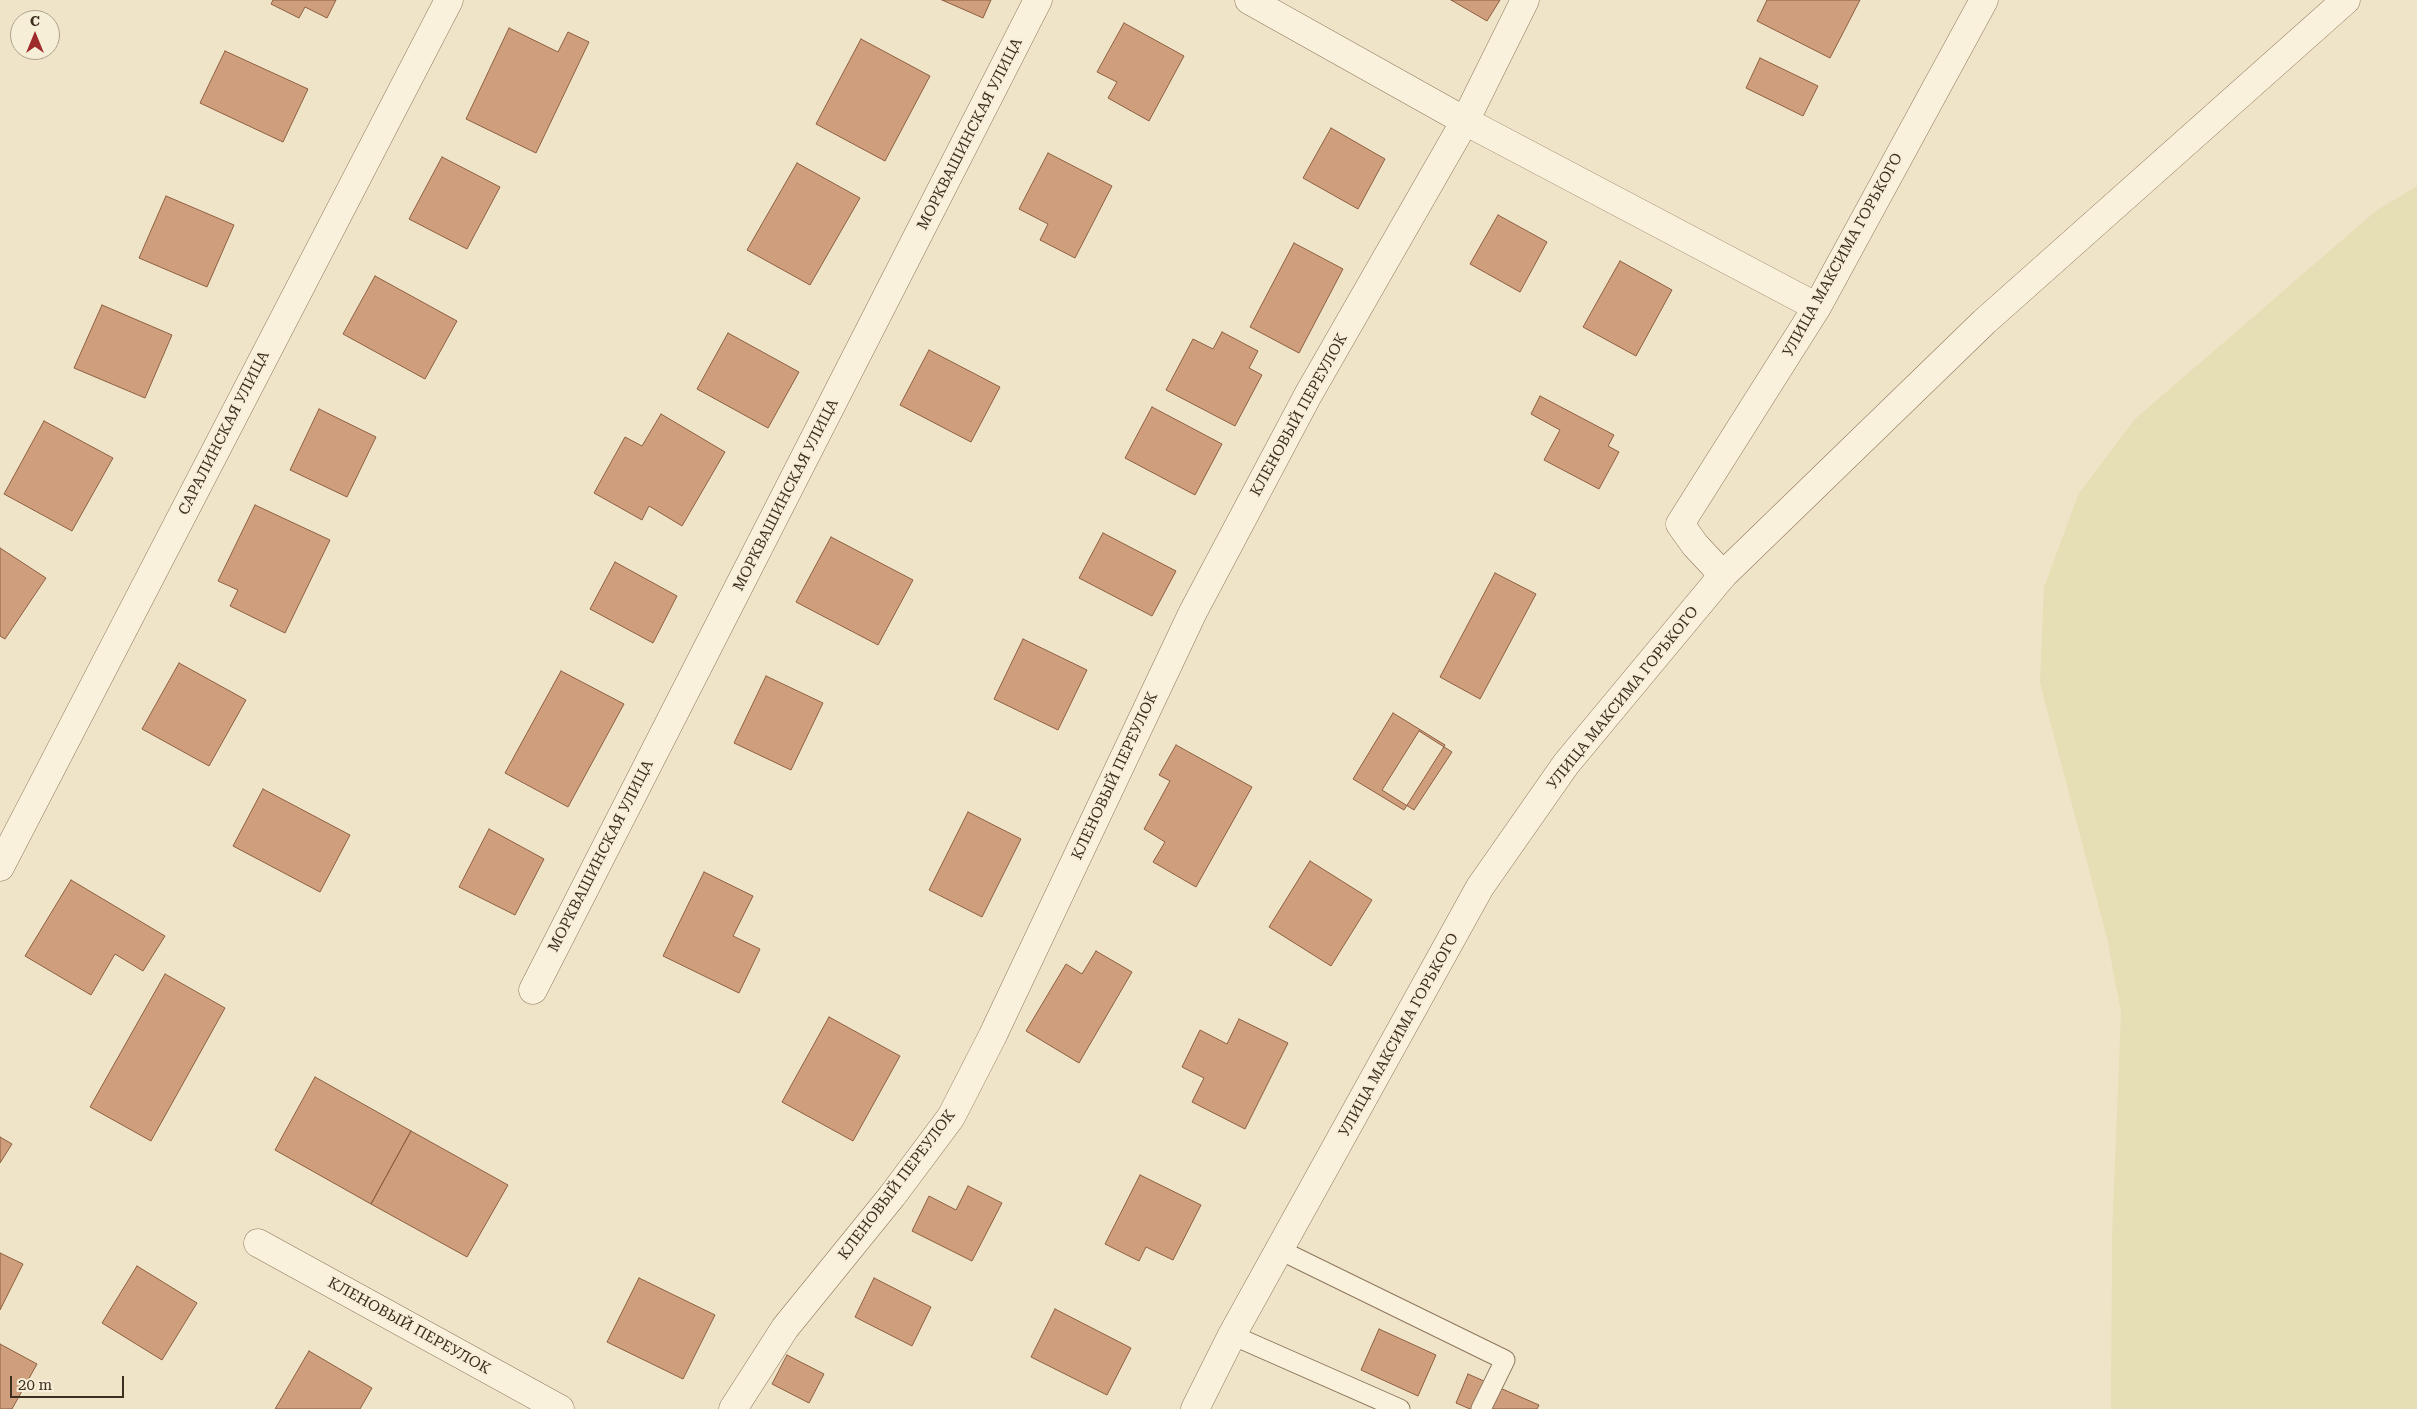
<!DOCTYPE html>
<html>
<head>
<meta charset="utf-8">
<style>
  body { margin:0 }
  #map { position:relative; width:2417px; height:1409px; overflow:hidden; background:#f0e4c8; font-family:"Roboto Serif",serif }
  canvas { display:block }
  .north { position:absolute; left:10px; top:10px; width:50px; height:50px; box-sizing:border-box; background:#f7eed8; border:1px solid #ada18e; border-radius:50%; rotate:0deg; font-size:14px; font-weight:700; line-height:20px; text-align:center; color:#3d2e20 }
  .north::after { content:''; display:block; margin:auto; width:18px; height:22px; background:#9e2a2b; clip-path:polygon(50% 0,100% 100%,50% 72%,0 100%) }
  .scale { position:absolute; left:10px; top:1376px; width:114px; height:22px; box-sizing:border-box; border:2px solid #3d2e20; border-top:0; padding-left:6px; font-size:15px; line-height:18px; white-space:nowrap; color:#3d2e20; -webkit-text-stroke:4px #f7eed8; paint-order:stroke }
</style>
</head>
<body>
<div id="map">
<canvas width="2417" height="1409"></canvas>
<div class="north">С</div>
<div class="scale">20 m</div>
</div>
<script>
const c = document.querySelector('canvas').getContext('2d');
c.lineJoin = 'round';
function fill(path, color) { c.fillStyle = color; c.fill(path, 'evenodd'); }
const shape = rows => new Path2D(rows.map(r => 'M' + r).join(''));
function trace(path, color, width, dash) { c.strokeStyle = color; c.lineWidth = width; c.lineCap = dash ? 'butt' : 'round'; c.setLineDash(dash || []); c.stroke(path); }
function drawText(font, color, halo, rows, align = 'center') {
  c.font = font + ' "Roboto Serif",serif'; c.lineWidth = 4; c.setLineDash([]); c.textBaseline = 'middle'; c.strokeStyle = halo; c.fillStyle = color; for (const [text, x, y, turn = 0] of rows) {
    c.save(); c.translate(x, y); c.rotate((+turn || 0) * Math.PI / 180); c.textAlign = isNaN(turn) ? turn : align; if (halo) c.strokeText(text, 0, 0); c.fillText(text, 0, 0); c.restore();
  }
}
const farmland = shape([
  [2417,186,2417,1409,2111,1409,2112,1236,2121,1012,2107,938,2040,683,2044,587,2079,493,2135,419,2377,210]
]);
const building = shape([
  [273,0,336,0,327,18,305,7,299,18,271,4,273,0],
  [942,0,991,0,983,18,942,0],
  [1451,0,1500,0,1487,21,1451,0],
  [1767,0,1860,0,1830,58,1757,21,1767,0],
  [1124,23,1184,56,1149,121,1108,98,1117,82,1097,72,1124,23],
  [509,28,558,52,568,32,589,42,536,153,466,119,509,28],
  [861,39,930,76,885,161,816,124,861,39],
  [225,51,308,89,283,142,200,103,225,51],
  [1760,58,1818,86,1803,116,1746,88,1760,58],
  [1331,128,1385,159,1358,209,1303,178,1331,128],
  [1048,153,1112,186,1075,258,1040,240,1048,224,1019,209,1048,153],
  [442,157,500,187,467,249,409,219,442,157],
  [797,163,860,198,810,285,747,250,797,163],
  [166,196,234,225,207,287,139,258,166,196],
  [1498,215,1547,242,1520,292,1470,264,1498,215],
  [1294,243,1343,269,1299,353,1250,327,1294,243],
  [1620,261,1672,290,1636,356,1583,327,1620,261],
  [375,276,457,321,425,379,343,334,375,276],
  [102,305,172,335,145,398,74,368,102,305],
  [1222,332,1258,351,1249,368,1262,375,1235,426,1166,390,1193,339,1213,349,1222,332],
  [728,333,799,372,768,428,697,389,728,333],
  [929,350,1000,387,971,442,900,405,929,350],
  [1540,396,1614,435,1608,446,1619,452,1599,489,1544,460,1560,430,1531,414,1540,396],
  [1152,407,1222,444,1195,495,1125,458,1152,407],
  [319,409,376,437,347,497,290,470,319,409],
  [661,414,725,452,682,526,649,506,642,520,594,493,625,437,642,446,661,414],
  [44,421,113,458,72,531,4,494,44,421],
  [255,505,330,540,285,633,230,606,238,590,218,581,255,505],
  [1103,533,1176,571,1152,616,1079,578,1103,533],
  [831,537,913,580,878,645,796,602,831,537],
  [0,548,46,578,5,639,0,636,0,548],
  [615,562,677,596,653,643,590,609,615,562],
  [1495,573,1536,594,1480,699,1440,677,1495,573],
  [1023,639,1087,670,1058,730,994,699,1023,639],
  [179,663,246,700,209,766,142,729,179,663],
  [561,671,624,704,568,807,505,773,561,671],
  [766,676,823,703,791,770,734,743,766,676],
  [1393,713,1445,745,1404,810,1353,779,1393,713],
  [1419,731,1452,752,1414,810,1382,790,1419,731],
  [1176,745,1252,787,1196,887,1153,862,1165,842,1144,829,1170,781,1159,775,1176,745],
  [263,789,350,835,320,892,233,846,263,789],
  [968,812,1021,839,982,917,929,890,968,812],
  [489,829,544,859,515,915,459,887,489,829],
  [1310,861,1372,900,1331,966,1269,927,1310,861],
  [704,872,753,896,733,936,760,949,739,993,663,956,704,872],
  [71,880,165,936,143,971,115,954,91,995,25,956,71,880],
  [1096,951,1132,972,1079,1063,1026,1031,1066,964,1082,974,1096,951],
  [165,974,225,1008,151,1141,90,1107,165,974],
  [829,1017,900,1056,853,1141,782,1102,829,1017],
  [1239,1019,1288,1043,1245,1129,1192,1102,1204,1078,1182,1067,1200,1030,1227,1044,1239,1019],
  [315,1077,411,1131,371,1204,275,1150,315,1077],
  [411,1131,508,1185,467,1257,371,1204,411,1131],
  [0,1137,12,1144,0,1163,0,1137],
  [1140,1175,1201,1205,1173,1260,1146,1247,1139,1261,1105,1244,1140,1175],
  [968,1186,1002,1203,972,1261,912,1231,929,1196,956,1210,968,1186],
  [0,1253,23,1264,0,1310,0,1253],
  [137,1266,197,1303,162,1360,102,1323,137,1266],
  [639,1278,715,1315,683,1379,607,1342,639,1278],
  [874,1278,931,1307,912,1346,855,1317,874,1278],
  [1055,1309,1131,1348,1107,1395,1031,1357,1055,1309],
  [1379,1329,1436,1355,1418,1396,1361,1370,1379,1329],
  [0,1344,37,1364,12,1409,0,1409,0,1344],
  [309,1351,372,1388,360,1409,275,1409,309,1351],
  [787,1355,824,1374,809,1403,772,1384,787,1355],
  [1468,1374,1539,1405,1537,1409,1470,1409,1456,1403,1468,1374]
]);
const service = shape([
  [1280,1250,1505,1360,1481,1409],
  [1232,1335,1400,1409]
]);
const minor = shape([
  [1249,0,1465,121,1817,307],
  [1723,575,1695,545,1680,524,1817,307,1984,0],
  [0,867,449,0],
  [533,990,1038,0],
  [258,1243,560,1409],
  [733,1409,785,1328,892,1196,951,1117,992,1037,1193,612,1308,395,1465,121,1525,0]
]);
const tertiary = shape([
  [1195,1409,1232,1335,1480,887,1566,764,1723,575,1984,322,2346,0]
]);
const streetNames = [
  ["МОРКВАШИНСКАЯ УЛИЦА",970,134,-63],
  ["УЛИЦА МАКСИМА ГОРЬКОГО",1843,255,-61],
  ["КЛЕНОВЫЙ ПЕРЕУЛОК",1299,415,-61],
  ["САРАЛИНСКАЯ УЛИЦА",224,433,-63],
  ["МОРКВАШИНСКАЯ УЛИЦА",786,495,-63],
  ["УЛИЦА МАКСИМА ГОРЬКОГО",1623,698,-51],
  ["КЛЕНОВЫЙ ПЕРЕУЛОК",1115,776,-65],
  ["МОРКВАШИНСКАЯ УЛИЦА",601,856,-63],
  ["УЛИЦА МАКСИМА ГОРЬКОГО",1399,1035,-61],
  ["КЛЕНОВЫЙ ПЕРЕУЛОК",897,1185,-53],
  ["КЛЕНОВЫЙ ПЕРЕУЛОК",409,1326,29]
];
fill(farmland, '#e6deb5');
fill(building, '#cf9f7d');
trace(building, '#8d5f41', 1);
trace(service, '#8d765c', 21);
trace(minor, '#8d765c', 29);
trace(tertiary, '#8d765c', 29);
trace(service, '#faf1dc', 19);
trace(minor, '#faf1dc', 28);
trace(tertiary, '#faf1dc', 28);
drawText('15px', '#3d2e20', '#f7eed8', streetNames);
</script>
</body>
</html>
